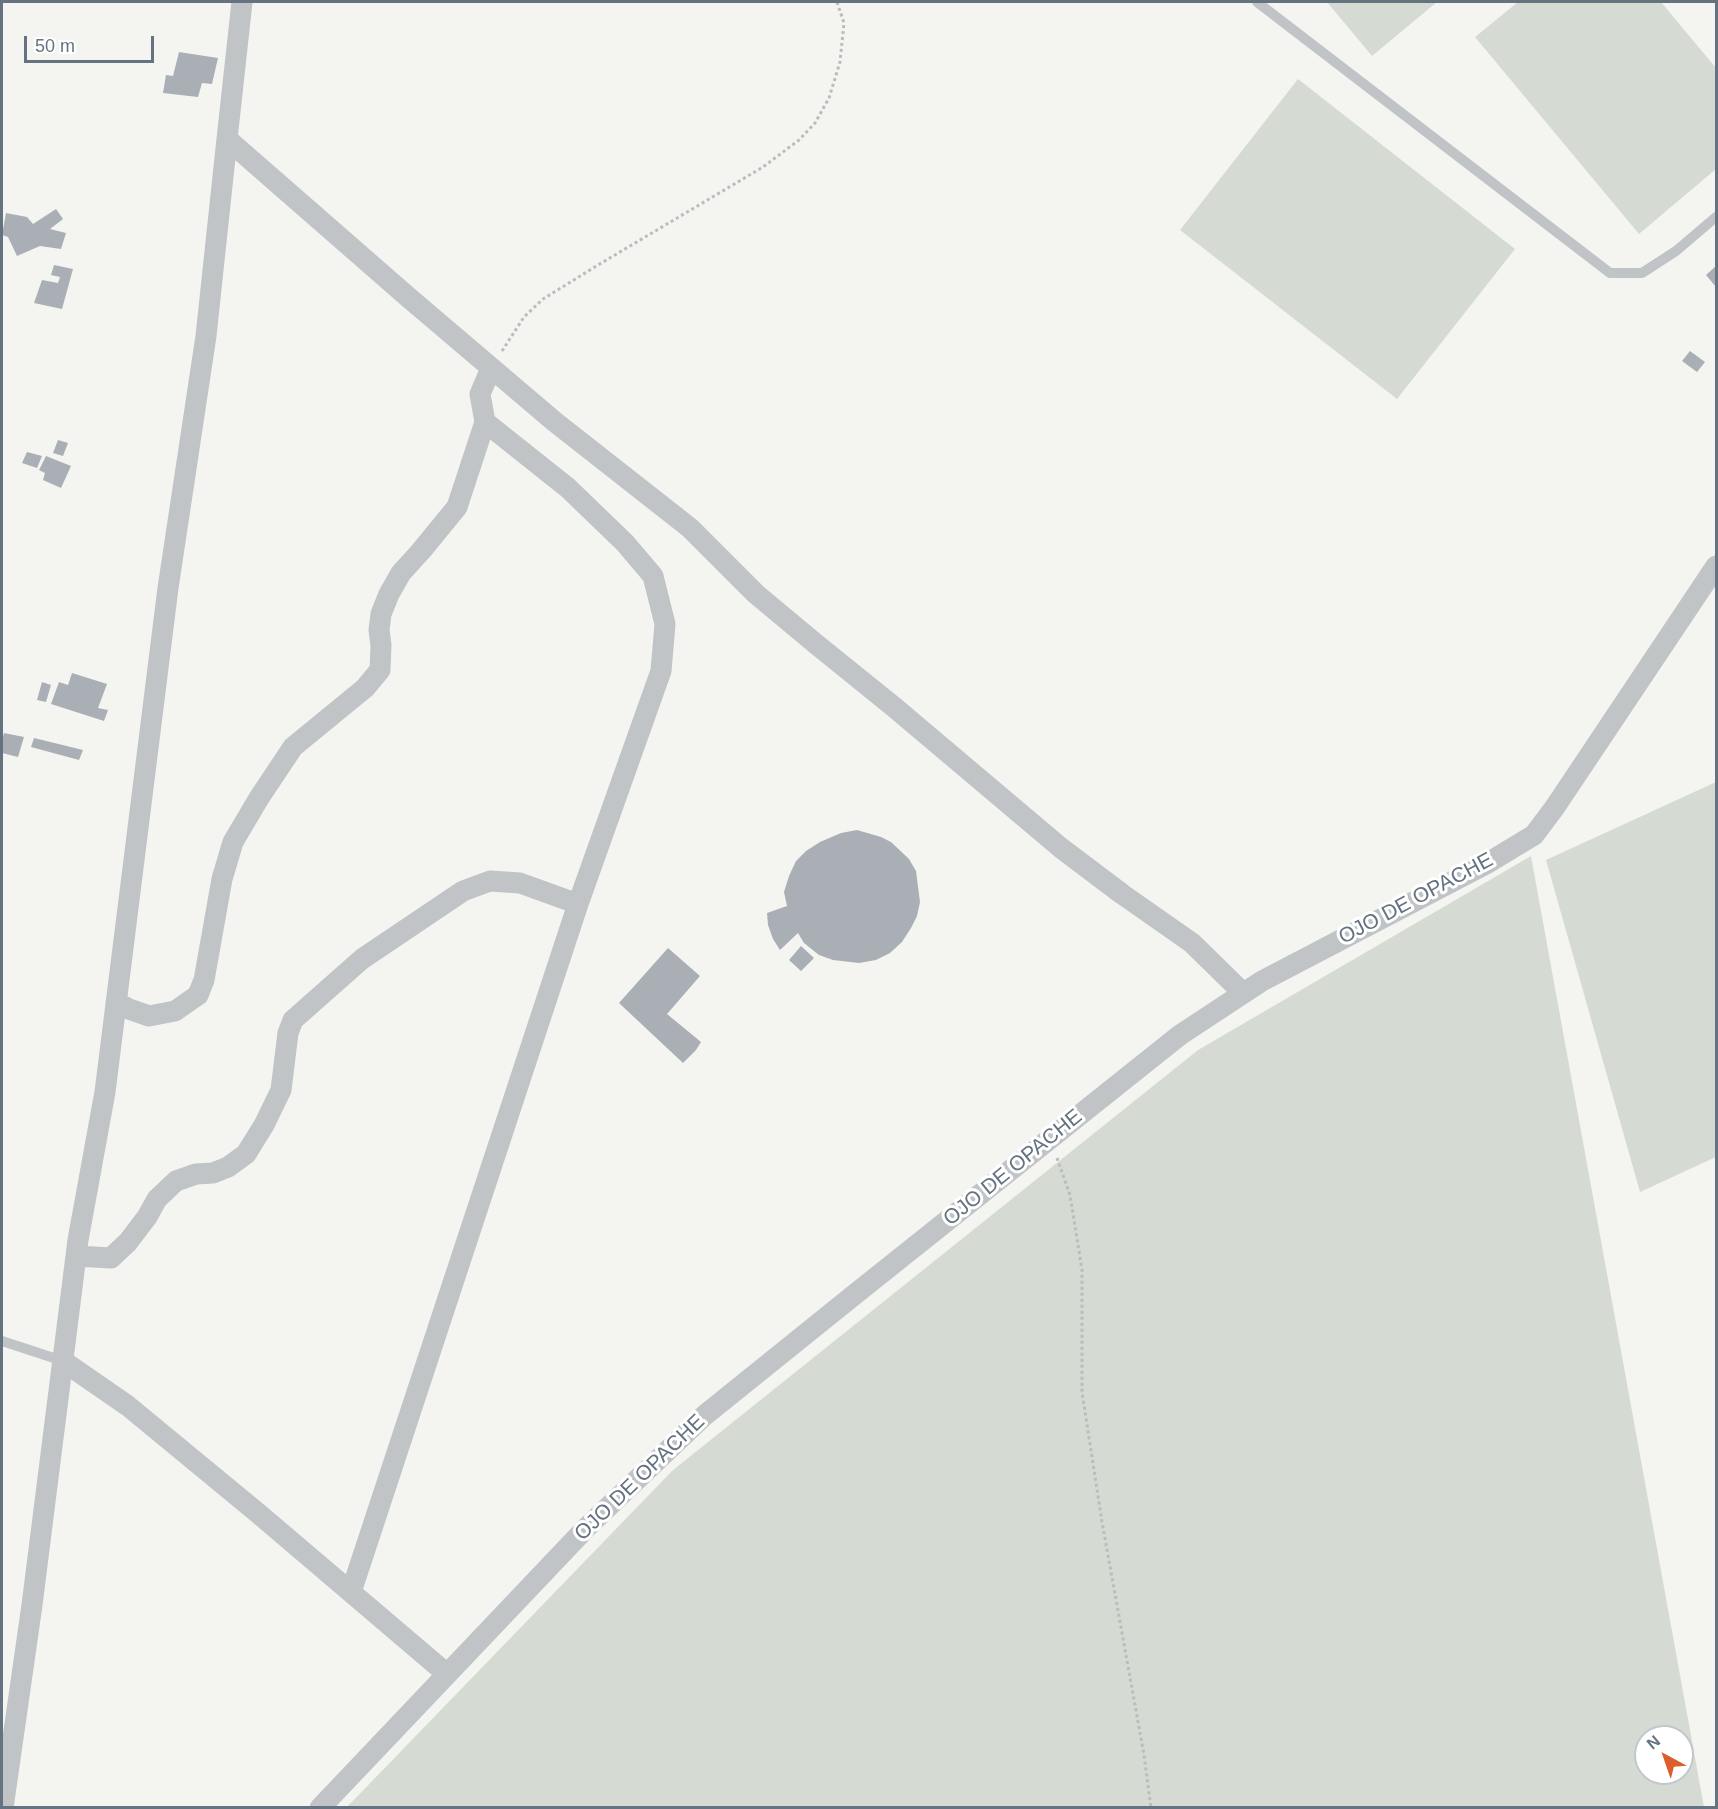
<!DOCTYPE html>
<html>
<head>
<meta charset="utf-8">
<style>
  body { margin:0 }
  #map { position:relative; width:1718px; height:1809px; overflow:hidden; background:#f4f5f1; font-family:Helvetica,sans-serif }
  canvas { display:block }
  .frame { position:absolute; inset:0; border:3px solid #657381; pointer-events:none }
  .north { position:absolute; left:1634px; top:1725px; width:60px; height:60px; box-sizing:border-box; background:#fff; border:2px solid #c1c7cd; border-radius:50%; rotate:320deg; font-size:16px; font-weight:700; line-height:24px; text-align:center; color:#657381 }
  .north::after { content:''; display:block; margin:auto; width:21px; height:27px; background:#db5e2b; clip-path:polygon(50% 0,100% 100%,50% 72%,0 100%) }
  .scale { position:absolute; left:24px; top:36px; width:130px; height:27px; box-sizing:border-box; border:3px solid #657381; border-top:0; padding-left:8px; font-size:18px; line-height:21px; white-space:nowrap; color:#657381; -webkit-text-stroke:4px #fff; paint-order:stroke }
</style>
</head>
<body>
<div id="map">
<canvas width="1718" height="1809"></canvas>
<div class="frame"></div>
<div class="north">N</div>
<div class="scale">50 m</div>
</div>
<script>
const c = document.querySelector('canvas').getContext('2d');
c.lineJoin = 'round';
function fill(path, color) { c.fillStyle = color; c.fill(path, 'evenodd'); }
const shape = rows => new Path2D(rows.map(r => 'M' + r).join(''));
function trace(path, color, width, dash) { c.strokeStyle = color; c.lineWidth = width; c.lineCap = dash ? 'butt' : 'round'; c.setLineDash(dash || []); c.stroke(path); }
function drawText(font, color, halo, rows, align = 'center') {
  c.font = font + ' Helvetica,sans-serif'; c.lineWidth = 6; c.setLineDash([]); c.textBaseline = 'middle'; c.strokeStyle = halo; c.fillStyle = color; for (const [text, x, y, turn = 0] of rows) {
    c.save(); c.translate(x, y); c.rotate((+turn || 0) * Math.PI / 180); c.textAlign = isNaN(turn) ? turn : align; if (halo) c.strokeText(text, 0, 0); c.fillText(text, 0, 0); c.restore();
  }
}
const green = shape([
  [1327,2,1437,2,1372,56],
  [1518,2,1661,2,1716,68,1716,169,1639,234,1475,37],
  [1298,79,1515,249,1397,399,1180,230],
  [1716,782,1716,1157,1640,1192,1546,860],
  [1531,856,1704,1807,347,1807,673,1470,1198,1050],
  [1646,1737,1682,1737,1682,1773,1646,1773]
]);
const building = shape([
  [179,52,218,58,212,84,202,83,198,97,163,93,166,75,173,76],
  [56,209,63,219,50,229,66,233,61,249,40,246,17,256,8,237,2,235,6,213,27,217,33,224],
  [54,265,73,269,62,309,34,303,42,280,58,283,60,277,51,275],
  [1716,266,1716,287,1706,275],
  [1690,351,1705,362,1697,372,1682,361],
  [58,440,68,443,63,456,53,453],
  [27,452,42,456,37,468,22,463],
  [46,456,71,466,61,488,43,480,45,473,39,470],
  [72,673,107,684,98,708,108,710,104,721,51,704,59,682,68,685],
  [42,682,51,685,46,702,37,700],
  [4,733,24,737,18,757,2,753,2,741],
  [34,738,83,750,79,760,31,747],
  [857,830,881,837,891,842,909,859,916,871,920,902,917,916,911,928,902,942,890,953,876,960,859,963,833,960,819,955,804,943,798,933,780,950,773,939,768,925,767,913,787,906,784,892,789,876,796,861,806,851,820,842,841,833],
  [801,946,814,958,801,971,789,960],
  [668,948,700,976,667,1014,701,1042,696,1050,683,1063,619,1003]
]);
const path = shape([
  [502,351,524,317,543,299,598,265,763,167,799,140,815,123,829,98,840,62,844,23,837,2],
  [1057,1158,1070,1195,1082,1270,1082,1392,1102,1522,1144,1755,1151,1808]
]);
const service = shape([
  [1257,2,1610,273,1642,273,1676,251,1716,217],
  [2,1341,63,1361]
]);
const minor = shape([
  [242,2,227,139,408,297,555,422,690,528,756,594,816,644,894,707,1061,848,1122,894,1192,943,1243,993],
  [116,1002,129,1009,149,1016,175,1011,198,995,204,980,222,879,233,842,259,798,293,747,365,688,380,670,381,645,379,630,381,614,389,594,401,573,421,551,457,507,485,422],
  [76,1256,111,1258,128,1242,147,1217,157,1199,176,1181,196,1174,213,1173,228,1167,246,1154,264,1125,281,1090,288,1033,293,1020,362,959,463,891,490,881,520,883,578,904],
  [63,1361,128,1406,259,1514,447,1674],
  [351,1592,578,904,661,671,665,624,653,576,625,543,568,488,485,422,480,394,491,368],
  [3,1808,32,1605,78,1240,105,1092,168,588,206,336,227,139],
  [320,1808,586,1528,705,1415,854,1295,1180,1035,1262,981,1486,864,1534,835,1555,807,1716,566]
]);
const streetNames = [
  ["OJO DE OPACHE",1416,899,-28],
  ["OJO DE OPACHE",1013,1168,-39],
  ["OJO DE OPACHE",640,1478,-44]
];
fill(green, '#d5dbd2');
fill(building, '#a9afb5');
trace(path, '#babcbe', 3, [3, 3]);
trace(service, '#c0c4c7', 10);
trace(minor, '#c0c4c7', 21);
drawText('21px', '#657381', '#fff', streetNames);
</script>
</body>
</html>
